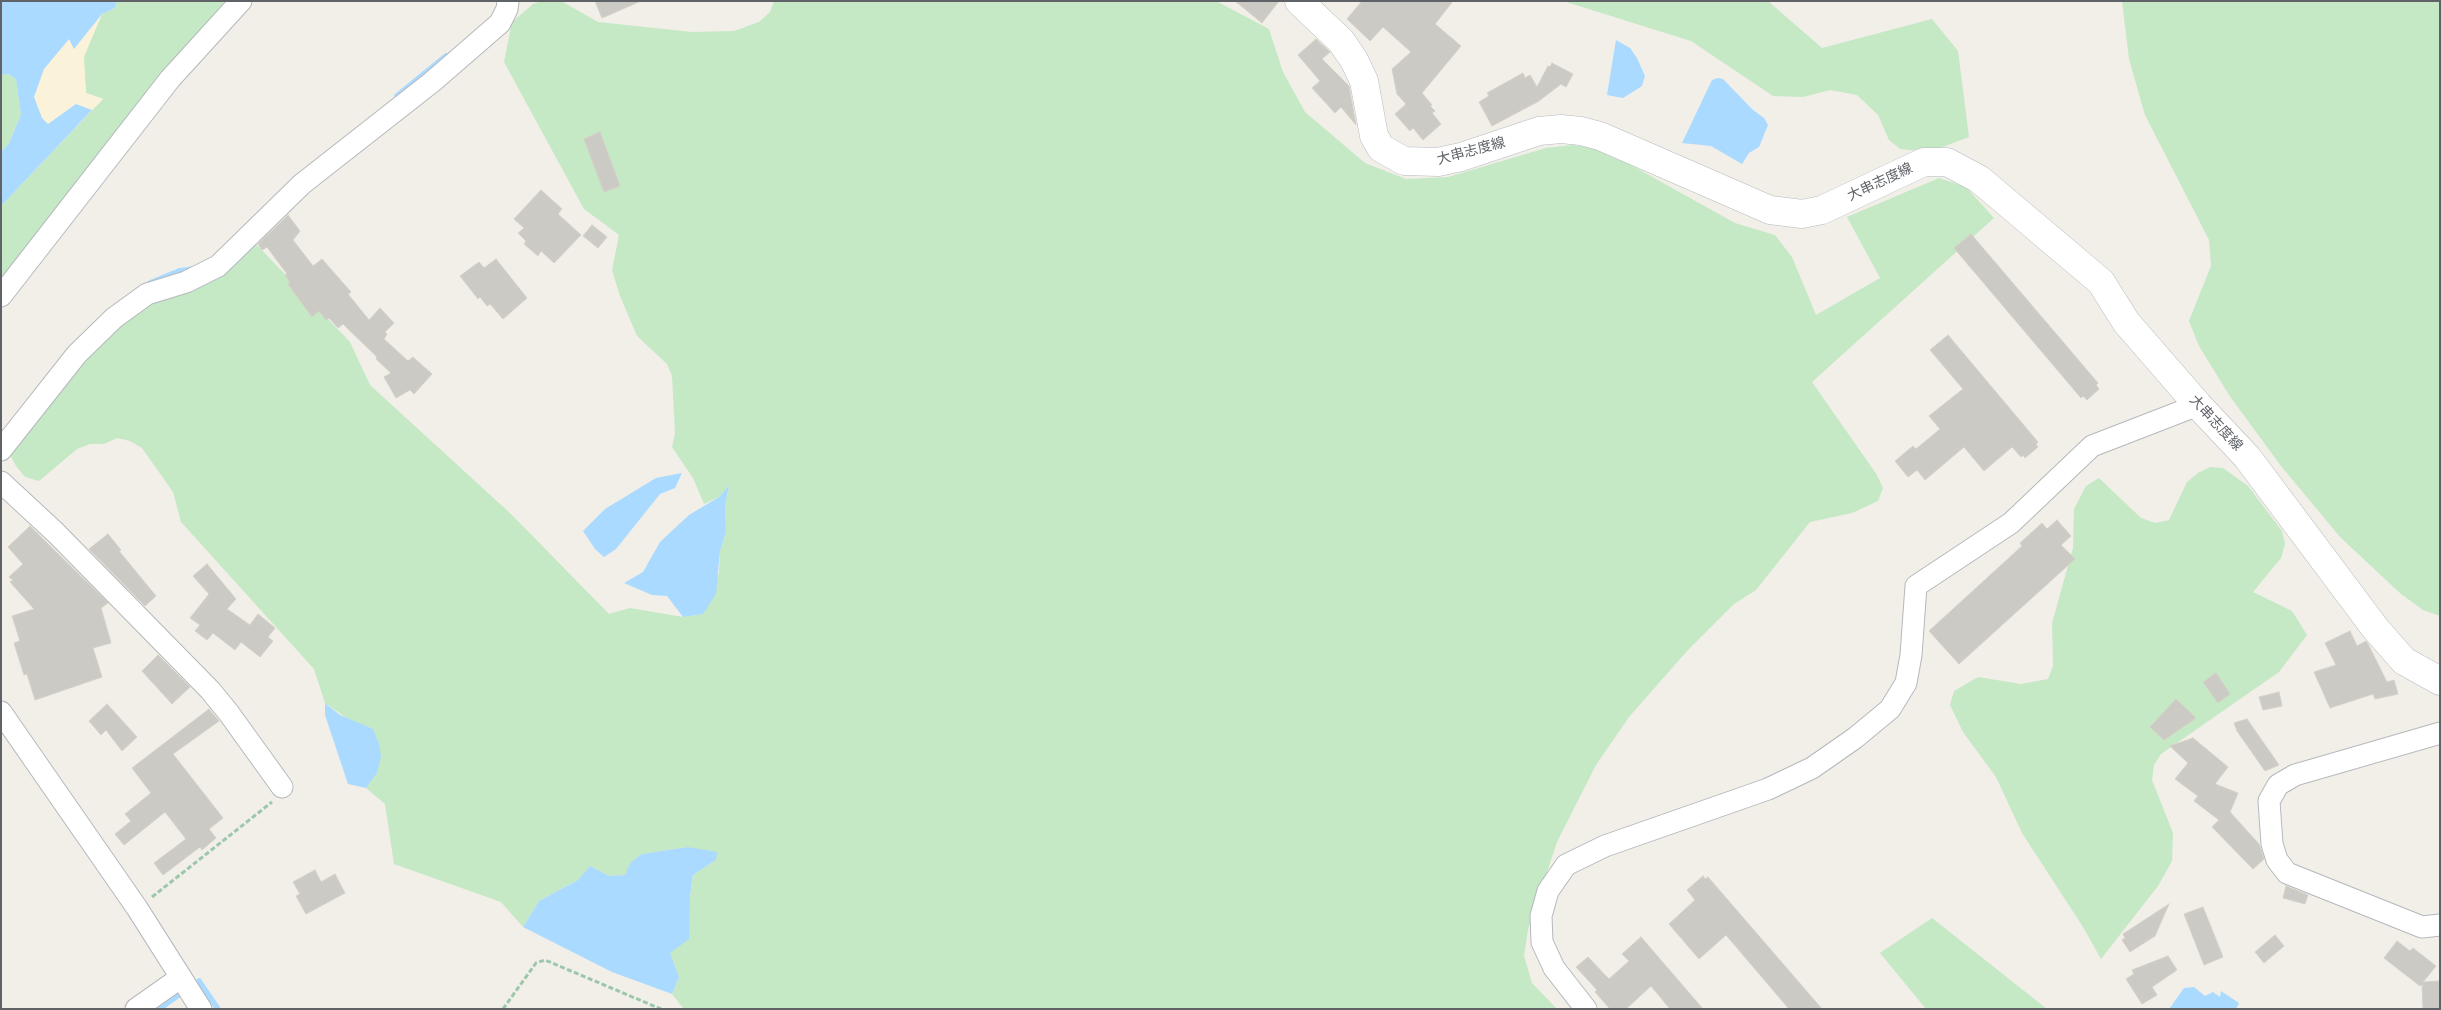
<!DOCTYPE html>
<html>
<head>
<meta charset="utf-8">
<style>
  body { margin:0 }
  #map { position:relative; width:2441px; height:1010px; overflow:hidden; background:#f1efe8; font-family:"Public Sans",sans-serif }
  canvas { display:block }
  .frame { position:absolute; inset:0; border:2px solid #5f6368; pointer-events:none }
</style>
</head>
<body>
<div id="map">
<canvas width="2441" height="1010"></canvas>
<div class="frame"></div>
</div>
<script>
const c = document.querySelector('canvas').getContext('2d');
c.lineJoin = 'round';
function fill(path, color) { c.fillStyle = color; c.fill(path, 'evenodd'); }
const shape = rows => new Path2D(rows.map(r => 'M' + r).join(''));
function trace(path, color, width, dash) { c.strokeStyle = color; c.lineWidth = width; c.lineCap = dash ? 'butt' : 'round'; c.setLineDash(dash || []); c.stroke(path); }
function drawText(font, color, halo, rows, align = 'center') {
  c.font = font + ' "Public Sans","Noto Sans JP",sans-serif'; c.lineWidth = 5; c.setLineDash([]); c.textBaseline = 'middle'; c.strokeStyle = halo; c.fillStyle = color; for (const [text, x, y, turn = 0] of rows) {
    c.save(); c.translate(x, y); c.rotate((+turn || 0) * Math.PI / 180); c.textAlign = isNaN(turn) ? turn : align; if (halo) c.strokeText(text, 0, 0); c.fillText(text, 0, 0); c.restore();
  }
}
const green = shape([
  [117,1,225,1,163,74,1,281,1,206,103,99,86,93,83,57,102,14,115,8],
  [542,1,561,1,598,22,692,32,734,31,759,22,770,12,774,1,1216,1,1269,29,1283,72,1305,112,1365,163,1406,179,1448,177,1546,148,1573,145,1602,149,1735,223,1775,235,1792,257,1816,315,1880,278,1847,217,1939,178,1966,187,1994,218,1812,382,1877,475,1883,488,1878,501,1852,513,1810,522,1756,590,1734,604,1687,651,1629,717,1596,765,1557,842,1528,929,1524,956,1532,983,1557,1009,684,1009,672,994,679,977,670,953,690,896,693,875,716,860,687,847,642,854,631,862,626,875,609,876,590,866,578,880,539,901,523,927,501,902,394,864,385,804,366,788,377,773,351,721,325,703,314,669,181,522,173,492,142,448,130,441,117,438,104,444,90,444,77,449,39,481,25,477,16,466,4,443,129,305,254,242,350,342,370,385,511,514,609,614,630,608,683,617,703,614,719,573,720,551,726,532,725,506,729,487,719,497,704,504,693,478,672,447,675,433,672,376,667,364,637,336,620,296,612,270,619,235,584,209,504,62,512,22,533,4],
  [1563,1,1768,1,1822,48,1932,19,1958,51,1969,137,1929,152,1900,149,1889,140,1878,115,1857,95,1830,90,1803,97,1773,96,1691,41],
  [2122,1,2440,1,2440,616,2423,610,2401,594,2340,537,2281,466,2229,395,2199,346,2189,321,2211,266,2209,240,2145,115,2129,59],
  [7,74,16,78,21,115,9,143,1,152,1,75],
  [2210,467,2223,468,2248,486,2282,531,2285,544,2281,558,2253,592,2292,611,2307,635,2279,672,2161,754,2154,765,2152,780,2173,833,2172,861,2158,886,2101,959,2083,927,2022,833,1996,777,1963,732,1950,705,1954,691,1978,677,2021,684,2048,679,2053,666,2052,623,2073,548,2074,509,2086,486,2099,478,2141,518,2155,523,2169,520,2187,482,2198,473],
  [1932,918,2047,1009,1926,1009,1880,953]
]);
const sand = shape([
  [102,14,84,57,86,93,103,99,92,110,76,104,48,124,42,118,34,97,44,69,70,39,74,49]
]);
const water = shape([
  [1,1,117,1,115,8,102,14,74,49,69,39,44,69,34,97,42,118,48,124,76,104,92,110,1,206,1,152,9,143,21,115,16,79,8,74,1,75],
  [1616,40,1630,48,1637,58,1645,76,1642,86,1623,98,1607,95],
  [1718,78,1723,79,1753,110,1764,118,1768,125,1759,147,1749,153,1742,164,1711,146,1682,143,1712,80],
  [682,473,675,488,660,494,616,549,604,557,595,549,583,531,605,509,656,478],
  [729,486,725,506,726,532,720,551,716,594,703,614,683,617,667,596,652,595,624,583,643,572,660,542,689,515,719,497],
  [325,703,340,715,373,729,379,744,381,757,377,773,366,788,348,784,325,715],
  [687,847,717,852,716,860,693,875,690,896,689,939,670,953,679,977,672,994,612,972,523,927,539,901,578,880,590,866,609,876,625,875,631,862,642,854],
  [2194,987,2205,996,2213,992,2220,997,2221,991,2239,1003,2236,1009,2169,1009,2184,988]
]);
const stream = shape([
  [397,96,446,56],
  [150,283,179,271,193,269],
  [199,981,218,1009],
  [159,1009,183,992]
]);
const building = shape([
  [595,1,641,1,602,18,595,1],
  [1235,1,1279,1,1262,23,1235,1],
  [1362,1,1453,1,1435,24,1461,46,1422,93,1432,105,1430,106,1435,111,1432,113,1441,124,1423,140,1413,128,1410,131,1395,114,1406,104,1397,94,1392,69,1411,52,1383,27,1370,41,1347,19,1362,1],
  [1316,39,1330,52,1322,59,1349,86,1356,125,1341,107,1335,113,1312,88,1320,81,1298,55,1316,39],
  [1552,63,1573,74,1566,87,1561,84,1539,101,1492,126,1479,102,1489,96,1487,93,1523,73,1525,78,1530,75,1537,87,1548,66,1550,67,1552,63],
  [600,132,620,186,604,192,584,139,600,132],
  [541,190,562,209,558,214,581,235,554,263,541,251,538,256,524,244,526,241,518,233,524,228,514,219,541,190],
  [288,215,300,231,293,240,313,266,322,259,351,292,348,294,369,320,380,308,394,323,385,332,387,334,384,339,408,361,413,357,432,374,414,394,410,390,396,398,384,377,391,373,376,359,377,357,343,324,338,328,329,318,326,320,319,311,312,317,288,284,290,282,285,275,287,274,267,247,262,250,258,244,288,215],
  [592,225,607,237,598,248,583,236,592,225],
  [1971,234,2098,383,2096,385,2099,389,2087,400,2083,396,2081,398,1954,248,1971,234],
  [496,259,527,298,503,319,490,304,487,306,480,297,478,299,460,276,479,262,484,268,496,259],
  [1948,335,2038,442,2036,444,2038,447,2025,458,2023,455,2021,457,2012,447,1984,471,1964,447,1925,480,1917,470,1908,477,1895,461,1913,446,1916,449,1940,429,1929,416,1963,389,1930,350,1948,335],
  [2057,520,2071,536,2061,545,2075,559,1959,664,1929,631,2022,546,2020,543,2042,523,2047,529,2057,520],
  [30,526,108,603,101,608,111,643,93,648,102,677,35,700,27,674,24,675,14,643,20,641,12,616,34,609,10,582,13,580,9,577,23,564,8,547,30,526],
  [108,534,121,550,119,551,156,596,145,606,89,549,108,534],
  [207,564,236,599,227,609,250,625,258,614,275,628,268,637,273,641,260,657,241,642,235,650,213,633,207,640,195,631,200,625,190,618,209,594,193,576,207,564],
  [2350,631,2357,646,2366,641,2368,644,2387,682,2394,680,2398,694,2375,699,2373,694,2330,708,2314,672,2336,665,2325,643,2350,631],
  [158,655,190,687,172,704,142,671,158,655],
  [2216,673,2230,694,2218,703,2203,682,2216,673],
  [2279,692,2282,706,2263,710,2259,697,2279,692],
  [2176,699,2196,718,2164,740,2150,727,2176,699],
  [107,704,137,737,122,751,106,730,101,735,89,721,107,704],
  [209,709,219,721,173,754,223,818,209,829,216,838,202,850,200,847,163,875,154,863,186,839,165,812,124,845,115,834,131,821,125,814,151,793,132,768,209,709],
  [2247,719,2279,765,2265,771,2237,731,2234,723,2247,719],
  [2193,738,2228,767,2215,784,2238,793,2230,812,2259,844,2264,859,2253,869,2212,827,2219,820,2194,801,2198,796,2175,779,2188,763,2170,746,2193,738],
  [315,870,321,882,335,874,345,893,306,914,296,896,300,894,293,882,315,870],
  [1703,876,1705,879,1708,877,1822,1009,1789,1009,1726,935,1699,959,1669,924,1695,900,1687,890,1703,876],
  [2286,886,2308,895,2305,904,2283,898,2286,886],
  [2169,904,2155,936,2130,952,2122,940,2125,938,2123,934,2169,904],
  [2203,907,2223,957,2204,965,2184,914,2203,907],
  [2275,935,2284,946,2264,963,2255,952,2275,935],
  [1641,937,1703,1009,1670,1009,1651,986,1626,1009,1610,1009,1595,992,1597,990,1576,967,1588,957,1609,979,1629,961,1622,954,1641,937],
  [2397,941,2410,951,2413,948,2436,966,2423,982,2440,981,2440,1009,2423,1009,2422,984,2420,986,2384,958,2397,941],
  [2168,956,2177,970,2152,987,2157,995,2142,1004,2126,979,2134,974,2132,970,2168,956]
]);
const path = shape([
  [152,897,272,802],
  [503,1009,536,963,545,960,661,1009]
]);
const street = shape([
  [1,296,170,79,241,1],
  [1,450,77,354,114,318,147,294,186,282,218,266,302,184,432,82,500,23,507,9,508,1],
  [1,482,56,533,210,690,228,712,282,787],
  [1,712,137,908,201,1009],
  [2440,733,2295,775,2278,785,2269,801,2272,844,2277,860,2287,873,2422,927,2440,925],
  [136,1009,180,978],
  [1586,1009,1554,968,1542,942,1541,916,1548,891,1566,865,1605,846,1768,789,1812,768,1855,738,1890,709,1906,683,1911,655,1916,586,2011,523,2092,446,2198,405]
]);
const secondary = shape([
  [1299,1,1341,41,1354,60,1364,81,1374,136,1381,148,1404,161,1438,162,1461,157,1539,131,1561,129,1581,131,1600,136,1770,210,1802,214,1822,210,1924,162,1947,162,1979,179,2101,282,2126,322,2198,405,2247,457,2375,628,2404,661,2440,681]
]);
const streetNames = [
  ["大串志度線",1471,151,-15],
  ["大串志度線",1880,182,-25],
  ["大串志度線",2216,423,47]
];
fill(green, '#c5e8c5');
fill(sand, '#fbf3d9');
fill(water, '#aadaff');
trace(stream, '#aadaff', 5.5);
fill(building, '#cccac5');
trace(building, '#d6d1c6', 1);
trace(street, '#b5b8bc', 23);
trace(secondary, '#b6babf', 29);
trace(path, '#9cc7a9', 3, [5, 2.5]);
trace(street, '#fff', 21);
trace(secondary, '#fff', 28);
drawText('14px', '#5f6368', '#fff', streetNames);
</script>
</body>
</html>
